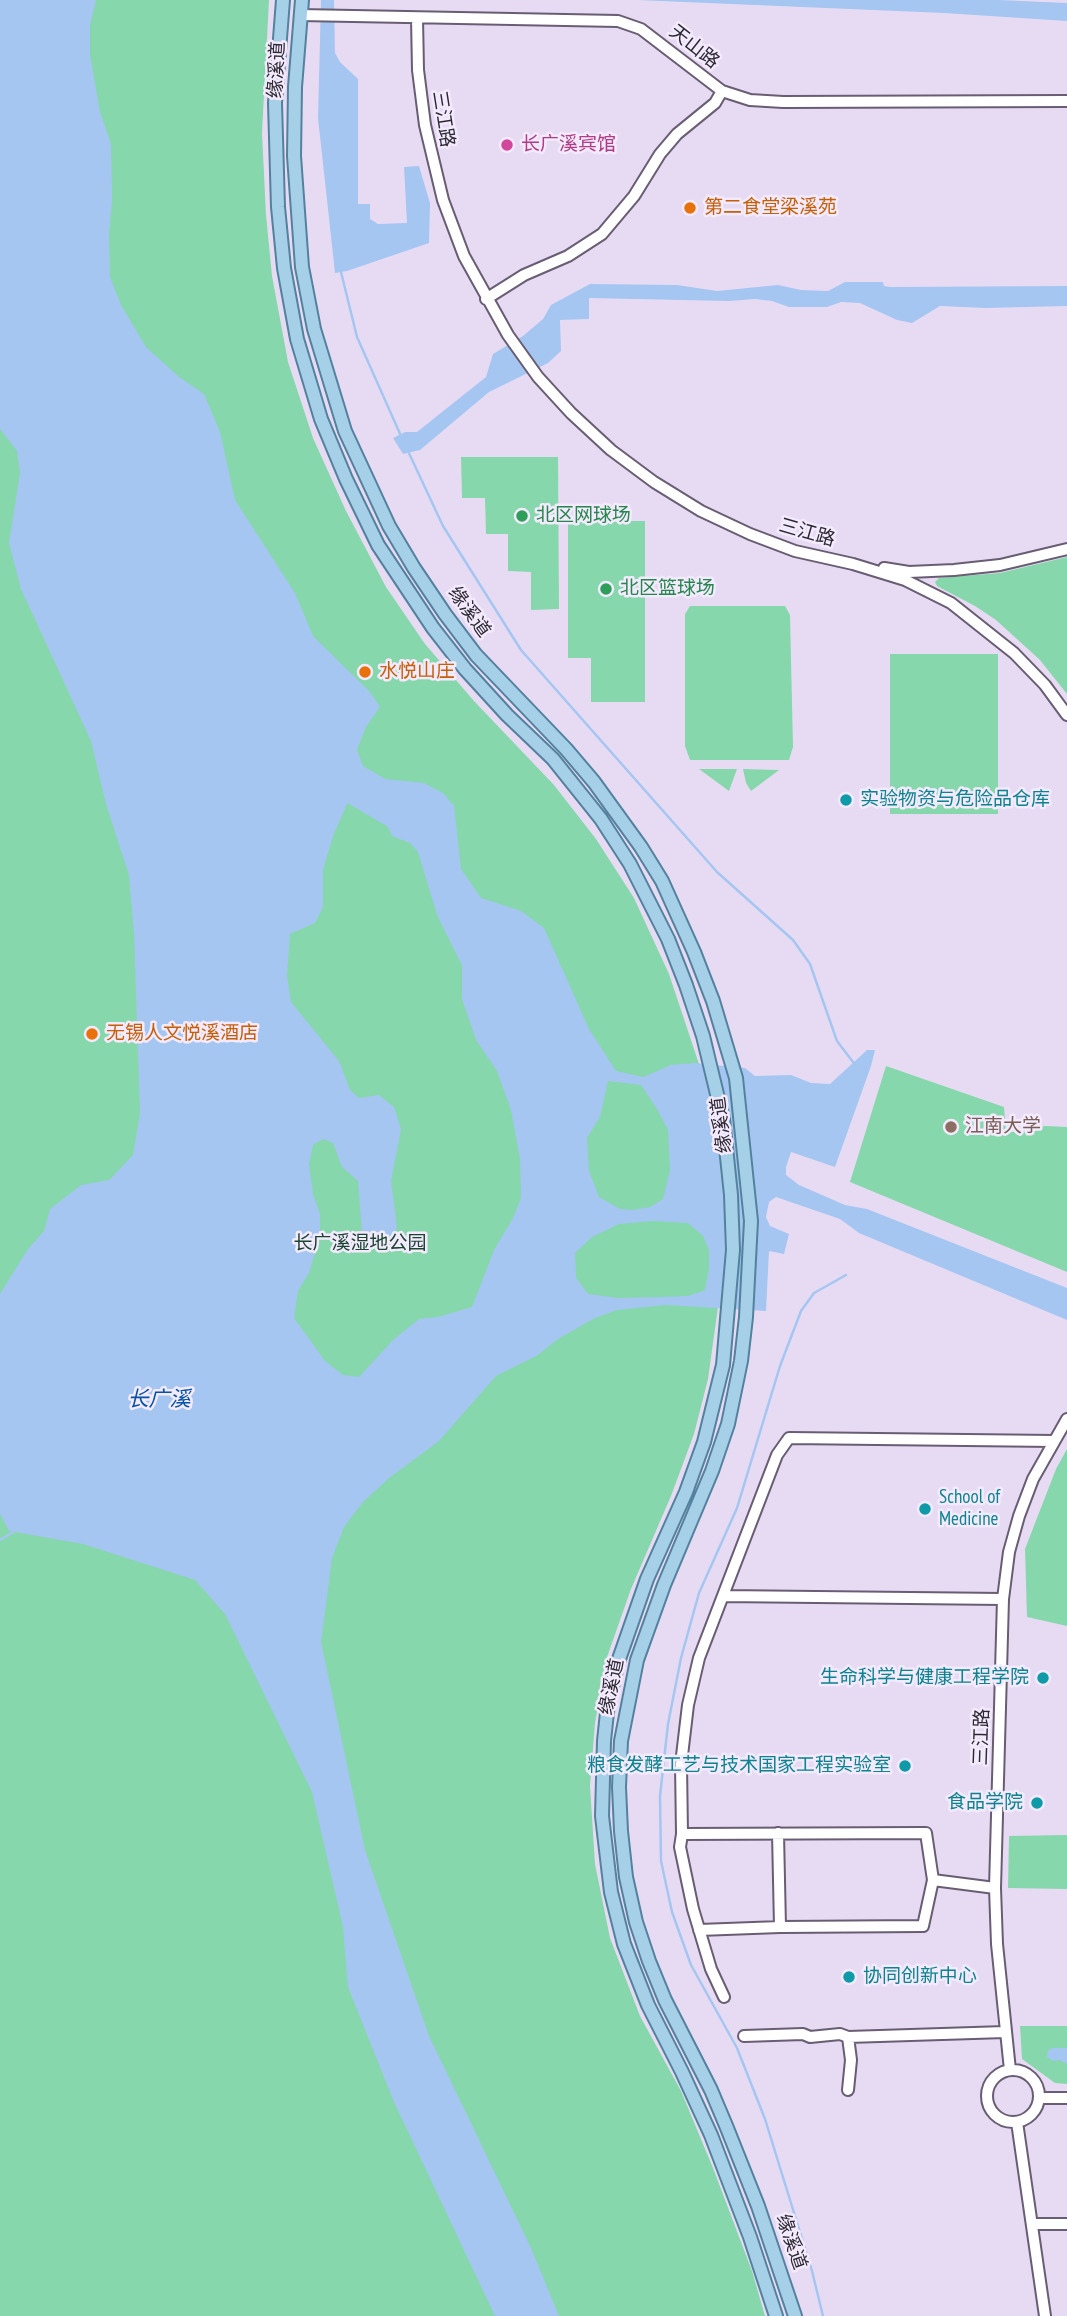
<!DOCTYPE html>
<html>
<head>
<meta charset="utf-8">
<style>
  body { margin:0 }
  canvas { display:block; background:#e7dbf4 }
</style>
</head>
<body>
<canvas width="1067" height="2316"></canvas>
<script>
const c = document.querySelector('canvas').getContext('2d');
c.lineJoin = 'round';
function fill(path, color) { c.fillStyle = color; c.fill(path, 'evenodd'); }
const shape = rows => new Path2D(rows.map(r => 'M' + r).join(''));
function trace(path, color, width, dash) { c.strokeStyle = color; c.lineWidth = width; c.lineCap = dash ? 'butt' : 'round'; c.setLineDash(dash || []); c.stroke(path); }
function drawText(font, color, halo, rows, align = 'center') {
  c.font = font + ' "PT Sans Narrow","Noto Sans SC",sans-serif'; c.lineWidth = 5; c.setLineDash([]); c.textBaseline = 'middle'; c.strokeStyle = halo; c.fillStyle = color; for (const [text, x, y, turn = 0] of rows) {
    c.save(); c.translate(x, y); c.rotate((+turn || 0) * Math.PI / 180); c.textAlign = isNaN(turn) ? turn : align; if (halo) c.strokeText(text, 0, 0); c.fillText(text, 0, 0); c.restore();
  }
}
const green = shape([
  [0,0,269,0,262,133,266,215,272,276,288,362,313,438,346,511,386,587,425,644,474,701,554,785,596,839,634,898,669,974,699,1064,721,1240,718,1307,708,1379,694,1434,671,1496,631,1589,606,1660,595,1723,590,1786,595,1864,610,1938,640,2016,681,2091,713,2168,752,2271,765,2316,0,2316],
  [461,457,558,457,559,609,531,610,531,572,508,571,508,534,486,534,485,498,462,498],
  [568,521,645,521,645,702,591,702,591,658,568,658],
  [1067,557,1067,694,1040,660,996,620,975,606,937,586,935,582,939,578,1000,573],
  [690,606,785,606,790,615,793,747,789,760,690,760,685,746,685,614],
  [890,654,998,654,998,814,890,814],
  [699,769,737,769,729,791],
  [743,769,779,770,751,791,746,783],
  [886,1066,1004,1107,1006,1133,1045,1126,1067,1127,1067,1272,850,1182],
  [1067,1449,1067,1626,1027,1617,1025,1549,1056,1469],
  [1067,1835,1067,1889,1008,1888,1009,1836],
  [1020,2026,1067,2026,1067,2084,1055,2083,1022,2059]
]);
const water = shape([
  [0,0,96,0,90,25,90,55,100,112,111,144,112,201,109,234,110,277,121,305,146,347,179,377,204,394,220,432,235,500,295,593,313,636,370,692,380,707,366,727,357,750,363,766,385,779,424,783,443,793,454,806,461,869,481,898,521,911,544,928,589,1029,616,1071,643,1077,671,1065,694,1063,745,1068,755,1076,791,1075,811,1083,830,1084,867,1050,875,1050,871,1066,835,1167,791,1152,786,1167,786,1175,799,1185,845,1205,867,1209,1067,1288,1067,1320,859,1233,840,1219,776,1197,769,1202,766,1217,770,1226,789,1234,784,1254,769,1251,766,1311,666,1305,617,1310,595,1318,558,1339,538,1355,496,1376,439,1441,388,1479,363,1502,344,1527,332,1558,321,1642,365,1850,429,2036,531,2248,559,2316,495,2316,394,2102,348,1987,343,1927,312,1792,225,1614,195,1580,83,1544,9,1531,0,1514,0,1294,28,1249,44,1231,50,1209,81,1185,109,1180,133,1155,140,1114,134,933,129,875,106,804,91,741,21,589,9,543,20,473,17,451,0,429],
  [364,796,377,804,392,836,410,843,418,852,437,915,462,965,462,999,476,1040,497,1071,511,1110,520,1159,521,1198,513,1218,494,1250,472,1307,438,1317,419,1319,393,1340,359,1377,343,1375,325,1361,294,1318,298,1291,309,1273,320,1236,320,1214,313,1194,309,1164,313,1145,323,1139,333,1143,342,1167,358,1181,363,1247,391,1240,397,1227,391,1181,401,1129,394,1107,379,1095,359,1098,350,1090,339,1061,291,1002,287,976,290,934,315,923,323,907,323,870,333,836,347,804],
  [608,1081,641,1085,657,1109,668,1130,670,1170,663,1199,650,1207,632,1210,620,1209,599,1197,589,1171,587,1138,600,1117],
  [652,1221,688,1223,703,1236,709,1250,709,1269,705,1290,688,1296,663,1297,618,1298,588,1294,576,1278,575,1253,592,1237,619,1224],
  [321,0,334,0,335,53,340,62,358,79,358,204,370,204,370,219,378,224,407,223,404,167,419,166,430,203,429,243,347,271,335,273,318,118],
  [637,0,999,0,1067,3,1067,21,944,13],
  [845,282,883,282,884,286,890,287,1067,286,1067,306,986,308,940,306,912,323,897,320,860,303,841,302,827,307,789,307,772,301,755,299,729,301,589,298,589,319,560,320,561,351,548,363,489,392,420,450,403,454,393,438,405,432,417,432,486,377,493,354,523,336,543,319,551,305,590,284,677,285,717,291,778,285,801,290,828,291],
  [1053,2048,1067,2048,1067,2064,1059,2060,1053,2061,1047,2057,1048,2050]
]);
const stream = shape([
  [341,272,357,337,401,436],
  [408,451,443,526,521,650,717,872,793,940,810,964,837,1041,853,1062],
  [0,1540,15,1531],
  [823,2316,812,2271,765,2119,737,2048,691,1965,672,1912,661,1861,660,1796,668,1724,681,1658,699,1593,737,1508,780,1366,801,1311,814,1293,846,1275]
]);
const river = shape([
  [338,787,401,824]
]);
const minor = shape([
  [300,15,618,21,641,29,722,91,750,100,783,102,1067,101],
  [417,18,418,70,425,125,443,200,464,256,508,335,538,377,571,413,611,450,654,482,701,511,750,534,795,551,853,564,905,580,951,603,1014,653,1045,685,1067,715],
  [486,299,524,275,568,256,602,234,634,196,660,154,677,134,715,103,722,91],
  [884,568,909,572,954,570,1000,565,1067,549],
  [723,1596,1003,1599],
  [778,1833,780,1927],
  [682,1834,926,1833,933,1880,923,1926,780,1927,699,1930],
  [933,1880,995,1888],
  [724,1997,711,1969,693,1909,680,1847,682,1834,681,1764,688,1705,699,1658,777,1455,789,1438,1054,1441],
  [744,2036,803,2034,810,2037,840,2034,848,2037,1005,2032],
  [848,2037,851,2060,848,2090],
  [1010,2070,997,1944,995,1888,1003,1599,1009,1552,1019,1516,1033,1479,1067,1419],
  '987 2096a26 26 0 1 1 52 0a26 26 0 1 1-52 0Z',
  [1040,2098,1067,2098],
  [1017,2122,1045,2316],
  [1032,2224,1067,2224]
]);
const major = shape([
  [283,0,275,103,278,207,284,268,297,339,321,419,346,479,378,545,433,628,465,669,507,715,553,759,601,819,630,864,668,939,686,985,703,1036,723,1119,731,1195,733,1250,723,1365,704,1442,686,1492,647,1579,618,1662,608,1703,604,1741,602,1816,611,1892,624,1944,648,2005,682,2072,711,2135,750,2237,776,2316],
  [302,0,295,87,294,156,302,267,314,329,345,431,389,526,414,568,445,614,476,655,566,749,594,782,641,847,662,881,694,952,713,1001,736,1078,751,1221,746,1317,741,1361,728,1424,712,1471,664,1585,637,1660,621,1741,619,1787,621,1831,626,1877,636,1922,649,1961,665,2000,711,2090,727,2128,758,2206,795,2316]
]);
const markers = [
  [507,145,7,"#d1479c"],
  [690,208,7,"#e8710a"],
  [522,516,7,"#2e9e5b"],
  [606,589,7,"#2e9e5b"],
  [365,672,7,"#e8710a"],
  [846,800,7,"#0f9aa8"],
  [92,1034,7,"#e8710a"],
  [951,1127,7,"#8d6e63"],
  [925,1509,7,"#0f9aa8"],
  [1043,1678,7,"#0f9aa8"],
  [905,1766,7,"#0f9aa8"],
  [1037,1803,7,"#0f9aa8"],
  [849,1977,7,"#0f9aa8"]
];
const streetNames = [
  ["天山路",694,47,38],
  ["缘溪道",277,70,-87],
  ["三江路",443,119,81],
  ["三江路",807,533,16],
  ["缘溪道",469,612,54],
  ["缘溪道",722,1125,-97],
  ["缘溪道",612,1687,-78],
  ["三江路",982,1737,-88],
  ["缘溪道",791,2242,71]
];
const hotelNames = [
  ["长广溪宾馆",521,145]
];
const foodNames = [
  ["第二食堂梁溪苑",704,208],
  ["水悦山庄",379,672],
  ["无锡人文悦溪酒店",106,1034]
];
const leisureNames = [
  ["北区网球场",536,516],
  ["北区篮球场",620,589]
];
const cultureNames = [
  ["实验物资与危险品仓库",860,800],
  ["School of",939,1498],
  ["Medicine",939,1520],
  ["生命科学与健康工程学院",1029,1678,"right"],
  ["粮食发酵工艺与技术国家工程实验室",891,1766,"right"],
  ["食品学院",1023,1803,"right"],
  ["协同创新中心",863,1977]
];
const educationNames = [
  ["江南大学",965,1127]
];
const parkNames = [
  ["长广溪湿地公园",360,1244]
];
const waterNames = [
  ["长广溪",159,1400]
];
fill(green, '#86d7ac');
fill(water, '#a5c6f1');
trace(stream, '#a5c6f1', 2.5);
trace(river, '#a5c6f1', 18);
trace(minor, '#685d72', 14);
trace(major, '#54819d', 16);
trace(minor, '#fff', 10);
trace(major, '#a5d0e7', 12);
for (const [x, y, r, color] of markers) { const dot = new Path2D(); dot.arc(x, y, r, 0, 2 * Math.PI); c.fillStyle = color; c.fill(dot); trace(dot, '#f3eafd', 2.5); }
drawText('19px', '#2d2932', '#f3eafd', streetNames);
drawText('19px', '#b23c85', '#f3eafd', hotelNames, 'left');
drawText('19px', '#c56008', '#f3eafd', foodNames, 'left');
drawText('19px', '#27864d', '#f3eafd', leisureNames, 'left');
drawText('19px', '#0d838f', '#f3eafd', cultureNames, 'left');
drawText('19px', '#785e54', '#f3eafd', educationNames, 'left');
drawText('19px', '#1c4531', '#f3eafd', parkNames);
drawText('italic 21px', '#0553a4', '#f3eafd', waterNames);
</script>
</body>
</html>
